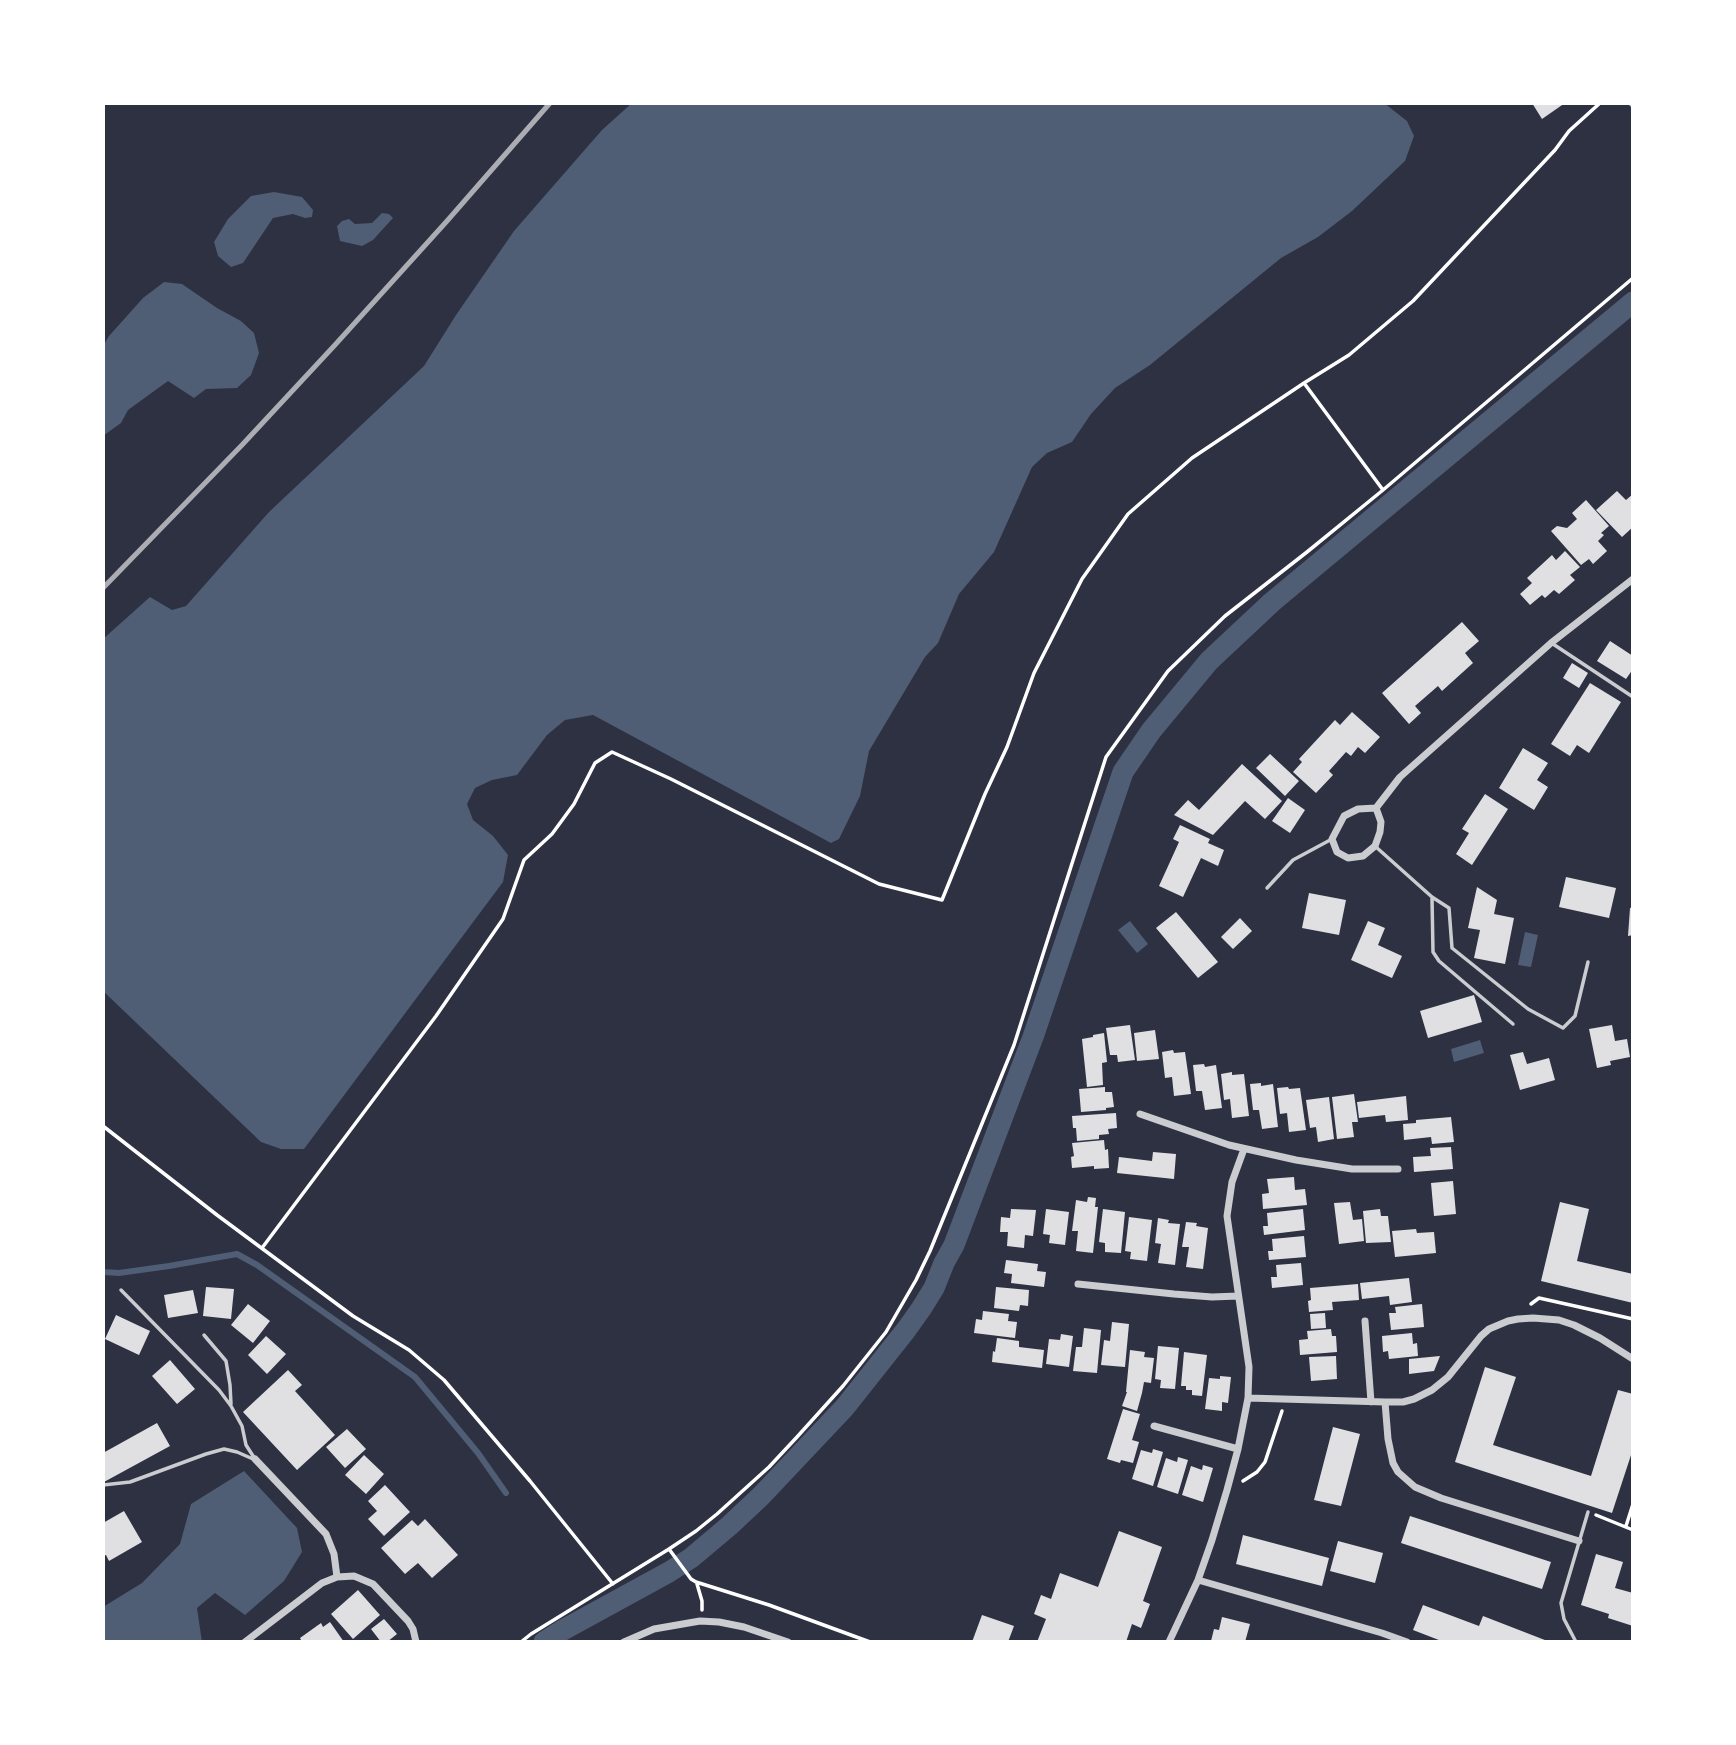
<!DOCTYPE html>
<html>
<head>
<meta charset="utf-8">
<style>
  body { margin:0 }
  #map { position:relative; width:1736px; height:1745px; overflow:hidden; background:#2d3142; font-family:"PT Sans Narrow",sans-serif }
  canvas { display:block }
  .frame { position:absolute; inset:0; border:105px solid #fff; pointer-events:none }
</style>
</head>
<body>
<div id="map">
<canvas width="1736" height="1745"></canvas>
<div class="frame"></div>
</div>
<script>
const c = document.querySelector('canvas').getContext('2d');
c.lineJoin = 'round';
function fill(path, color) { c.fillStyle = color; c.fill(path, 'evenodd'); }
const shape = rows => new Path2D(rows.map(r => 'M' + r).join(''));
function trace(path, color, width, dash) { c.strokeStyle = color; c.lineWidth = width; c.lineCap = dash ? 'butt' : 'round'; c.setLineDash(dash || []); c.stroke(path); }
const water = shape([
  [632,103,1384,103,1407,121,1414,136,1405,161,1352,211,1318,237,1281,258,1150,365,1115,388,1091,414,1072,442,1047,453,1032,467,994,552,959,594,938,643,925,657,869,751,860,796,839,839,831,843,593,715,565,720,547,735,517,775,492,780,475,788,467,804,473,820,493,836,508,855,503,882,304,1149,281,1149,261,1142,103,991,103,639,150,597,172,610,186,606,269,512,424,366,456,315,514,231,602,130],
  [274,192,302,197,313,210,312,217,305,218,293,214,273,218,243,263,231,267,218,256,214,242,228,219,251,196],
  [382,213,389,214,393,218,373,240,362,246,340,241,337,226,342,221,349,219,355,224,372,223],
  [164,282,182,284,217,308,241,321,254,333,259,353,251,375,237,388,206,389,194,398,168,381,128,410,121,423,103,436,103,346,109,336,143,298],
  [1130,921,1148,944,1137,953,1118,930],
  [1525,932,1538,935,1531,967,1518,965],
  [1480,1040,1484,1053,1454,1062,1451,1049],
  [244,1471,297,1528,302,1552,284,1581,245,1615,215,1593,197,1608,202,1642,103,1642,103,1607,142,1583,180,1544,191,1504]
]);
const stream = shape([
  [103,1272,119,1273,169,1266,237,1254,257,1265,415,1377,478,1453,506,1493]
]);
const canal = shape([
  [544,1642,563,1630,669,1572,691,1558,729,1526,761,1496,845,1407,906,1330,921,1309,934,1288,944,1263,954,1245,1033,1037,1123,772,1151,731,1209,661,1272,602,1633,302]
]);
const building = shape([
  [1532,103,1565,103,1542,119],
  [1617,491,1626,500,1633,494,1633,527,1622,537,1596,510],
  [1586,500,1609,526,1601,533,1604,535,1598,541,1607,551,1593,564,1589,559,1581,565,1551,531,1557,526,1567,528,1577,519,1572,513],
  [1565,551,1580,567,1570,575,1575,580,1559,594,1554,590,1545,598,1542,595,1530,605,1520,594,1532,583,1527,578,1552,555,1556,560],
  [1462,622,1479,641,1465,653,1473,663,1442,691,1438,686,1415,706,1421,713,1409,724,1382,693],
  [1610,641,1633,656,1633,669,1626,679,1597,661],
  [1572,663,1588,673,1579,688,1563,678],
  [1590,683,1621,702,1589,753,1577,745,1570,756,1551,744],
  [1352,712,1380,737,1365,753,1358,747,1351,756,1346,752,1329,771,1333,775,1316,793,1293,772,1302,762,1299,759,1335,720,1340,725],
  [1523,748,1548,763,1537,780,1548,787,1534,810,1499,788],
  [1270,754,1299,781,1285,796,1256,768],
  [1242,764,1282,801,1265,819,1245,801,1213,835,1174,815,1188,800,1199,810],
  [1485,794,1508,809,1472,865,1456,854,1469,833,1462,829],
  [1288,798,1305,810,1290,833,1272,821],
  [1180,825,1210,839,1208,843,1224,850,1218,866,1201,858,1183,897,1159,886,1179,842,1173,839],
  [1566,877,1616,888,1609,918,1559,907],
  [1477,887,1497,900,1494,914,1514,918,1505,964,1474,958,1480,930,1468,928],
  [1309,893,1346,900,1339,935,1302,928],
  [1633,907,1633,935,1628,936,1630,908],
  [1176,912,1218,962,1198,978,1156,928],
  [1240,918,1252,931,1233,949,1221,937],
  [1368,921,1385,928,1378,945,1402,956,1392,978,1351,960],
  [1474,995,1482,1022,1428,1038,1420,1011],
  [1130,1025,1135,1060,1118,1062,1117,1055,1110,1055,1106,1028],
  [1612,1025,1615,1041,1627,1039,1630,1057,1610,1061,1611,1065,1597,1068,1589,1029],
  [1155,1030,1159,1059,1137,1061,1134,1033],
  [1104,1033,1107,1062,1102,1063,1103,1085,1087,1087,1082,1039,1093,1037,1093,1035],
  [1173,1050,1174,1053,1185,1052,1191,1094,1174,1096,1172,1077,1165,1078,1162,1052],
  [1523,1052,1527,1064,1549,1058,1555,1080,1520,1090,1510,1055],
  [1204,1064,1205,1067,1216,1065,1222,1108,1205,1110,1202,1091,1196,1091,1193,1065],
  [1232,1072,1232,1075,1244,1074,1249,1116,1232,1118,1230,1099,1224,1100,1221,1074],
  [1261,1083,1261,1086,1273,1084,1278,1127,1262,1129,1259,1110,1253,1110,1250,1084],
  [1105,1087,1105,1092,1112,1092,1114,1107,1106,1108,1106,1110,1081,1112,1079,1089],
  [1288,1087,1289,1089,1300,1088,1306,1130,1289,1132,1287,1113,1280,1114,1277,1088],
  [1354,1094,1358,1122,1352,1122,1354,1137,1337,1139,1332,1097],
  [1406,1096,1408,1120,1386,1122,1385,1115,1359,1118,1357,1102],
  [1329,1097,1334,1139,1318,1142,1316,1127,1310,1128,1306,1100],
  [1116,1113,1117,1128,1108,1129,1109,1134,1099,1135,1099,1139,1077,1141,1076,1128,1073,1128,1072,1116],
  [1451,1117,1454,1142,1432,1144,1431,1137,1404,1140,1403,1124,1416,1123,1416,1120],
  [1104,1140,1105,1150,1108,1149,1109,1168,1094,1169,1094,1166,1072,1168,1071,1157,1074,1156,1072,1143],
  [1451,1147,1453,1169,1414,1172,1413,1157,1431,1156,1430,1148],
  [1153,1152,1176,1154,1174,1179,1117,1173,1119,1157,1152,1161],
  [1294,1177,1295,1190,1305,1189,1307,1205,1263,1209,1262,1194,1269,1193,1267,1179],
  [1453,1181,1456,1214,1434,1216,1431,1183],
  [1088,1197,1096,1198,1095,1207,1098,1207,1093,1253,1076,1251,1078,1231,1072,1231,1076,1200,1087,1202],
  [1350,1202,1353,1220,1362,1219,1364,1241,1339,1244,1334,1203],
  [1560,1202,1589,1209,1577,1261,1633,1274,1633,1303,1541,1281],
  [1011,1209,1036,1210,1033,1236,1025,1235,1024,1248,1007,1246,1008,1232,1000,1232,1001,1217,1010,1218],
  [1046,1209,1069,1212,1065,1245,1049,1243,1050,1235,1043,1234],
  [1103,1209,1125,1212,1121,1253,1105,1252,1105,1243,1099,1242],
  [1303,1209,1305,1230,1264,1235,1263,1226,1268,1226,1267,1213],
  [1380,1209,1381,1216,1388,1216,1391,1242,1366,1243,1363,1211],
  [1129,1217,1152,1220,1147,1261,1130,1259,1131,1252,1125,1251],
  [1158,1218,1169,1220,1168,1223,1180,1224,1175,1265,1158,1263,1161,1244,1155,1243],
  [1186,1222,1197,1223,1196,1226,1208,1228,1203,1269,1186,1267,1189,1247,1182,1247],
  [1416,1229,1417,1233,1434,1232,1436,1253,1395,1257,1392,1231],
  [1304,1236,1306,1257,1269,1260,1268,1251,1273,1251,1272,1239],
  [1006,1260,1038,1264,1037,1271,1046,1272,1044,1287,1011,1283,1012,1274,1004,1273],
  [1301,1263,1303,1285,1272,1288,1271,1277,1277,1277,1276,1265],
  [1409,1278,1412,1302,1390,1305,1389,1296,1362,1299,1360,1283],
  [1358,1284,1359,1300,1332,1302,1333,1310,1309,1312,1308,1301,1311,1300,1310,1288],
  [206,1287,234,1289,231,1319,203,1316],
  [996,1287,1029,1290,1028,1306,1020,1305,1019,1311,994,1308],
  [193,1290,198,1313,168,1318,164,1295],
  [248,1304,270,1321,253,1343,231,1325],
  [1422,1304,1424,1327,1391,1330,1389,1313,1396,1313,1395,1307],
  [983,1311,1009,1314,1008,1321,1017,1322,1015,1338,974,1333,976,1319,982,1320],
  [1325,1313,1326,1328,1311,1329,1310,1314],
  [116,1315,150,1331,139,1355,105,1339],
  [1112,1322,1129,1324,1125,1367,1101,1365,1104,1340,1110,1341],
  [1084,1328,1101,1330,1097,1373,1073,1371,1076,1347,1082,1347],
  [1331,1329,1332,1336,1336,1336,1337,1352,1300,1355,1299,1340,1308,1339,1307,1331],
  [1412,1333,1413,1344,1417,1343,1418,1356,1389,1359,1388,1351,1383,1352,1382,1336],
  [1061,1334,1073,1336,1069,1367,1046,1364,1049,1339,1060,1340],
  [266,1336,286,1354,267,1374,248,1355],
  [997,1338,1019,1341,1019,1347,1044,1350,1042,1368,992,1362,993,1351,995,1352],
  [1158,1346,1179,1348,1175,1389,1160,1388,1161,1380,1155,1379],
  [1130,1350,1145,1352,1144,1357,1154,1358,1151,1383,1144,1382,1142,1393,1137,1411,1122,1406,1127,1392,1126,1392],
  [1184,1352,1207,1355,1202,1396,1192,1395,1192,1390,1186,1390,1186,1386,1181,1386],
  [1336,1356,1337,1379,1311,1381,1309,1357],
  [1440,1356,1434,1371,1409,1374,1409,1359],
  [170,1360,195,1389,177,1404,152,1376],
  [1485,1367,1516,1377,1493,1445,1591,1476,1618,1390,1633,1394,1633,1449,1612,1513,1455,1462],
  [288,1370,302,1385,295,1391,335,1435,297,1470,243,1412],
  [1220,1376,1231,1377,1228,1403,1222,1402,1222,1411,1205,1409,1209,1378,1220,1379],
  [1123,1409,1140,1414,1132,1440,1139,1442,1133,1463,1121,1460,1120,1463,1107,1459],
  [157,1423,170,1446,104,1482,103,1453],
  [1333,1427,1360,1434,1341,1506,1314,1500],
  [347,1429,366,1449,345,1468,326,1447],
  [1153,1449,1163,1452,1153,1486,1132,1479,1141,1450,1152,1453],
  [364,1455,384,1474,366,1494,345,1475],
  [1178,1457,1188,1460,1178,1494,1157,1487,1166,1458,1177,1462],
  [1203,1465,1213,1468,1203,1502,1182,1495,1191,1466,1202,1470],
  [385,1485,410,1512,384,1536,368,1519,377,1511,368,1501],
  [124,1511,142,1542,109,1561,106,1555,103,1556,103,1523],
  [1410,1516,1551,1562,1542,1589,1401,1543],
  [425,1519,458,1555,432,1578,418,1563,405,1574,381,1548,412,1520,418,1526],
  [1119,1531,1162,1547,1143,1601,1150,1604,1141,1628,1132,1624,1126,1642,1037,1642,1046,1619,1034,1614,1041,1595,1051,1599,1060,1573,1098,1587],
  [1243,1535,1329,1558,1322,1586,1236,1564],
  [1338,1541,1383,1553,1375,1583,1330,1571],
  [1596,1554,1623,1562,1615,1588,1633,1593,1633,1626,1608,1618,1609,1614,1581,1605],
  [358,1590,380,1615,353,1639,331,1614],
  [1423,1605,1479,1626,1483,1616,1550,1642,1444,1642,1413,1630],
  [982,1615,1014,1626,1008,1642,972,1642],
  [1222,1617,1250,1624,1245,1642,1211,1641,1214,1629,1219,1630],
  [384,1619,397,1634,387,1642,381,1642,371,1629],
  [330,1622,344,1642,302,1642,300,1638,321,1623,323,1627]
]);
const path = shape([
  [1304,383,1349,355,1413,301,1555,150,1569,131,1600,103],
  [103,1126,217,1215,353,1316,409,1350,444,1380,530,1481,613,1584],
  [262,1248,436,1016,503,919,524,860,552,834,574,804,595,763,612,752,671,779,879,884,942,900,985,794,1007,747,1034,673,1082,579,1128,514,1192,458,1304,383,1383,490],
  [1531,1304,1539,1298,1633,1319],
  [1243,1481,1257,1472,1265,1462,1282,1411],
  [1596,1515,1633,1530],
  [1626,1526,1633,1504],
  [669,1549,691,1579,696,1582,769,1605,870,1642],
  [697,1584,702,1601,702,1610],
  [521,1642,531,1634,669,1549,696,1531,717,1514,769,1467,797,1437,843,1386,886,1332,916,1280,930,1251,1014,1045,1106,757,1168,671,1225,616,1307,552,1383,490,1633,278]
]);
const service = shape([
  [1553,644,1633,697],
  [1376,847,1432,897,1449,908,1452,948,1528,1009,1563,1028,1575,1016,1588,962],
  [1267,888,1293,860,1332,839],
  [1432,898,1433,952,1439,961,1513,1024],
  [121,1290,219,1390,231,1406,242,1426,246,1445,255,1459],
  [204,1335,226,1361,230,1385,231,1404],
  [103,1485,130,1482,206,1454,224,1449,237,1452,253,1459],
  [1576,1642,1564,1619,1561,1603,1588,1512]
]);
const minor = shape([
  [1632,103,1633,104],
  [1376,808,1381,822,1380,832,1375,846,1363,856,1348,858,1337,852,1332,839,1344,816,1358,809,1376,808,1400,777,1551,643,1633,579],
  [1140,1114,1229,1145,1296,1160,1352,1169,1398,1169],
  [1078,1284,1174,1294,1212,1297,1238,1296],
  [1365,1321,1371,1402],
  [1248,1398,1385,1402,1403,1402,1414,1399,1432,1390,1448,1377,1481,1336,1489,1329,1508,1321,1518,1319,1533,1318,1559,1320,1574,1325,1600,1338,1633,1359],
  [1385,1402,1388,1439,1393,1463,1398,1472,1415,1487,1441,1498,1579,1541],
  [1154,1426,1238,1449],
  [255,1459,326,1534,334,1554,337,1577,354,1576,373,1584,408,1621,413,1629,416,1642],
  [1198,1580,1382,1633,1407,1642],
  [245,1642,322,1583,337,1577],
  [624,1642,654,1629,700,1621,719,1622,744,1627,788,1642],
  [1169,1642,1198,1580,1212,1540,1227,1490,1238,1449,1248,1398,1249,1367,1227,1216,1232,1182,1244,1149]
]);
const rail = shape([
  [103,588,242,445,334,346,447,221,550,103]
]);
fill(water, '#4f5d75');
trace(stream, '#4f5d75', 6);
trace(canal, '#4f5d75', 21);
fill(building, '#e0e0e3');
trace(path, '#fff', 3.5);
trace(service, '#caccd0', 3.5);
trace(minor, '#caccd0', 7);
trace(rail, '#abadb3', 5);
</script>
</body>
</html>
